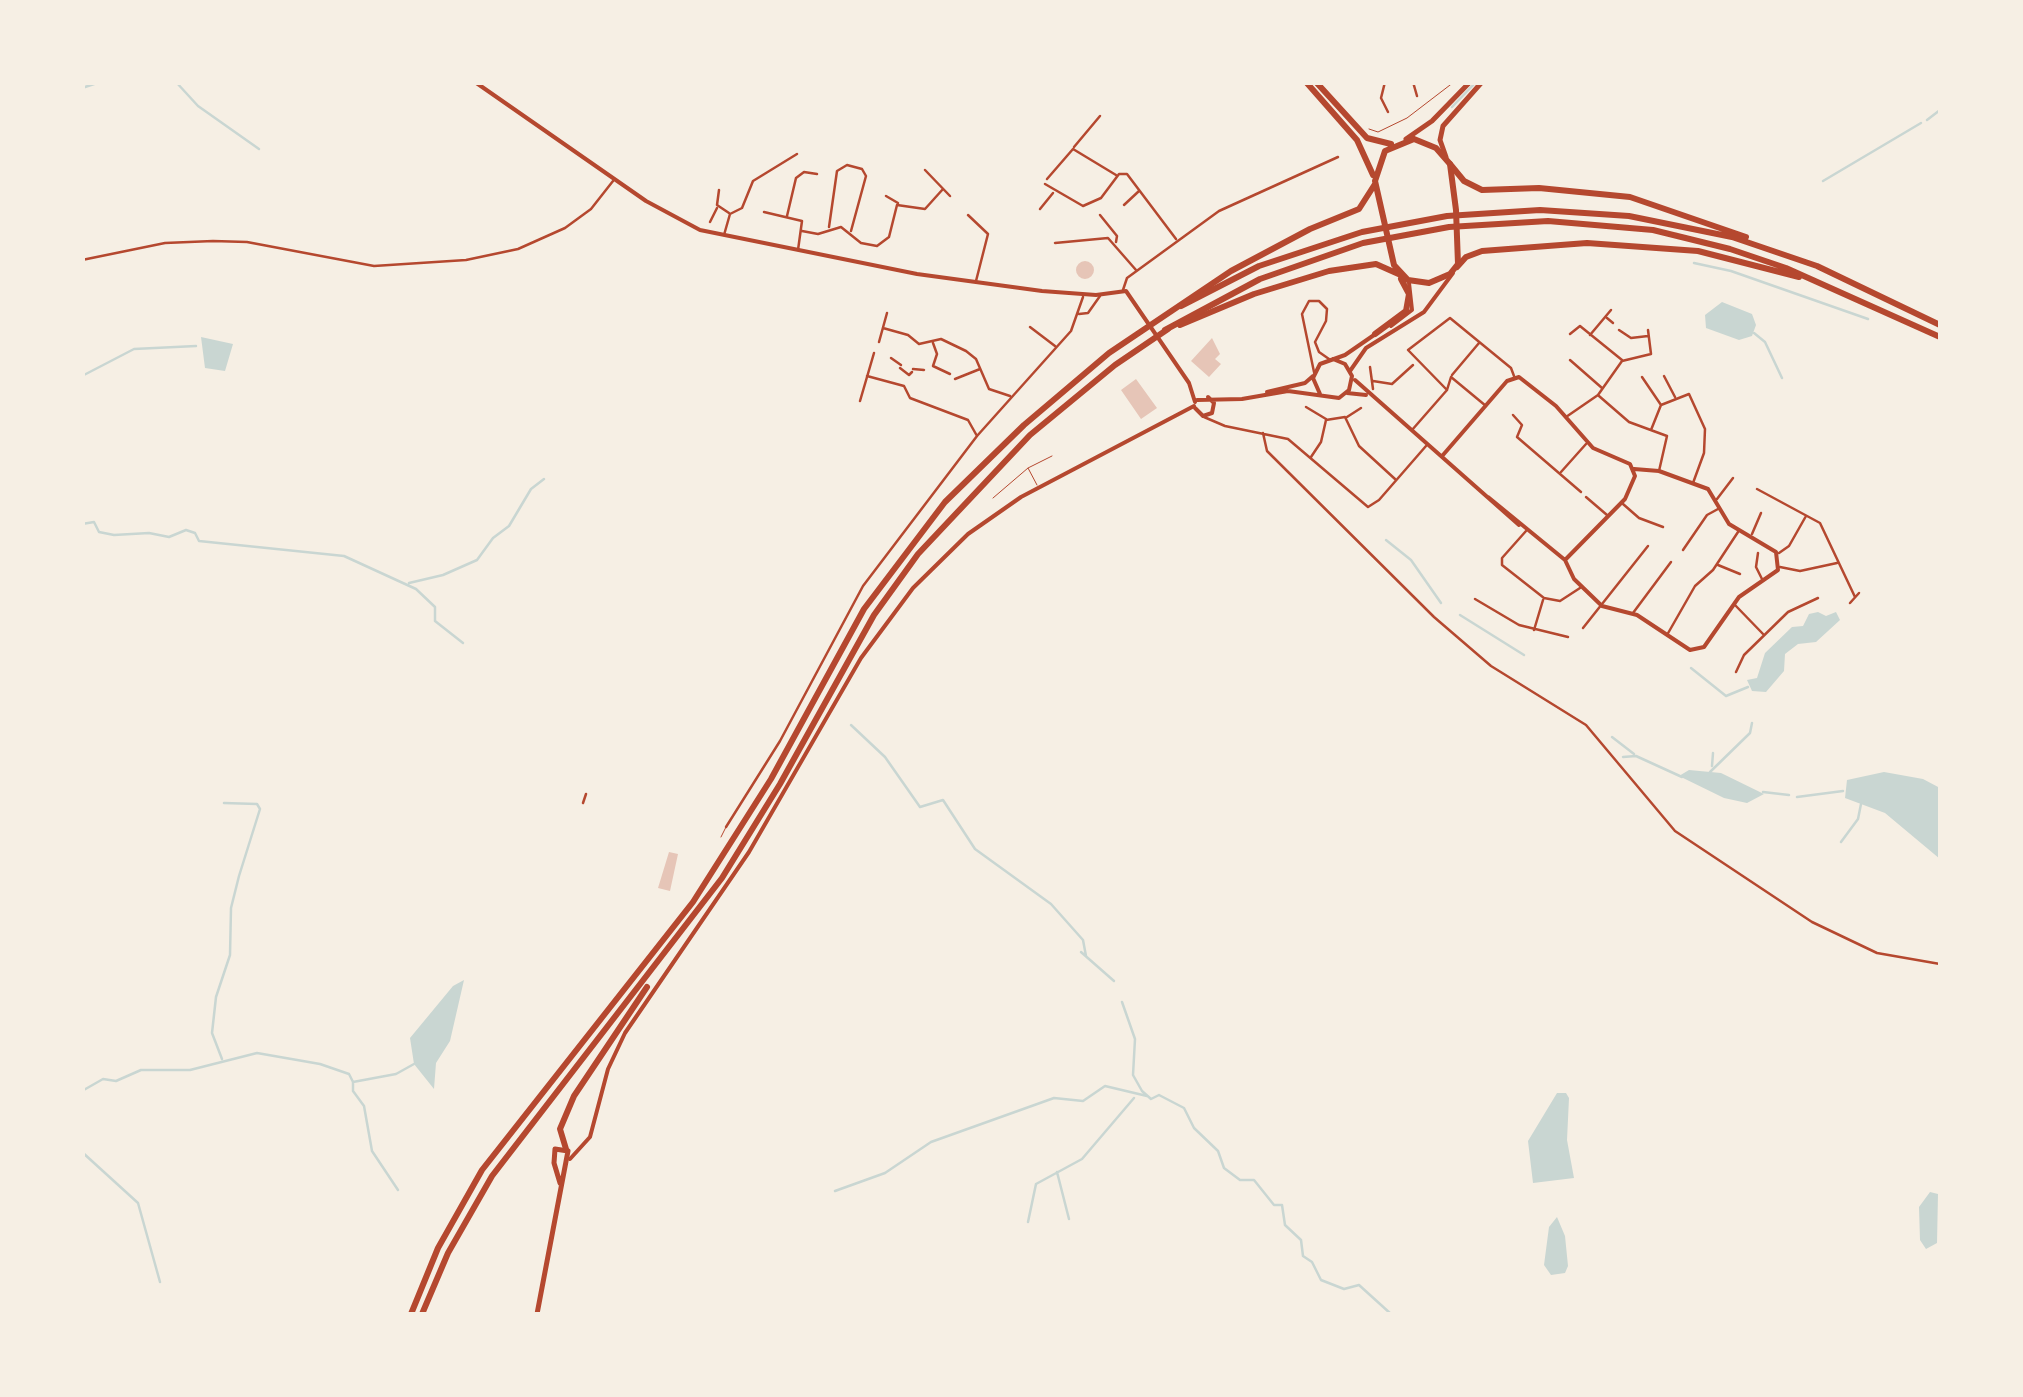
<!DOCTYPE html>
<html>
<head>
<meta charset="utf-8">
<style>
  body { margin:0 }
  #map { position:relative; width:2023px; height:1397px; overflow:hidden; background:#f6efe4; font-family:"PT Serif",serif }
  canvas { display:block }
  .frame { position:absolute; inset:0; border:85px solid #f6efe4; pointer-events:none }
</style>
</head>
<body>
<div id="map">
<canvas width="2023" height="1397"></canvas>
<div class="frame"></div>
</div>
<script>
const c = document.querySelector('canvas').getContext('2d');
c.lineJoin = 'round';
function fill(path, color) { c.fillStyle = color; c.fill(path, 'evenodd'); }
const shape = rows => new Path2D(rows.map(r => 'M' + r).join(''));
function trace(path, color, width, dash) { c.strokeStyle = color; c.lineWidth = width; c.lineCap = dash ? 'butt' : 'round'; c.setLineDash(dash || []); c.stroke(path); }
const water = shape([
  [1722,302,1752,314,1756,325,1752,336,1739,340,1706,328,1705,315],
  [201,337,233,344,225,371,205,368],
  [1818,612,1826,616,1836,612,1840,620,1816,642,1798,644,1785,654,1784,671,1766,692,1752,691,1747,680,1757,678,1765,653,1792,627,1803,626,1809,614],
  [1689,770,1721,773,1764,794,1747,803,1724,798,1679,776],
  [1884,772,1923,779,1940,788,1940,859,1885,813,1845,798,1847,780],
  [464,980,450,1041,436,1063,434,1089,414,1064,410,1038,453,986],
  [1557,1093,1566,1093,1569,1098,1567,1140,1574,1178,1533,1183,1528,1141],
  [1930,1192,1938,1194,1937,1243,1926,1249,1920,1240,1919,1207],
  [1557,1217,1565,1236,1568,1266,1565,1273,1551,1275,1544,1265,1549,1227]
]);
const stream = shape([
  [176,82,198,106,259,149],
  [82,88,100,82],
  [1452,107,1476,82],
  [1927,120,1940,110],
  [1823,181,1921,123],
  [1694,263,1731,271,1868,319],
  [1754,333,1765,342,1782,378],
  [82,376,134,349,196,346],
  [82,524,94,522,99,532,114,535,149,533,169,537,186,530,195,533,199,541,344,556,416,589,435,607,435,621,463,643],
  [1386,540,1411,560,1441,603],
  [409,583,443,575,477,560,493,538,509,526,531,489,544,479],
  [1460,615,1524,655],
  [1691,668,1726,696,1748,687],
  [851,725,885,757,920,807,943,800,975,849,1051,904,1083,940,1086,956],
  [1612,737,1634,754],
  [1623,757,1636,756,1682,777],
  [1712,766,1713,753],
  [1710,772,1750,733,1752,723],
  [1763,792,1789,795],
  [1797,797,1843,791],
  [1841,842,1858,819,1861,804],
  [1081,952,1114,981],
  [1122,1002,1135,1039,1133,1075,1142,1091,1151,1099,1159,1095,1184,1108,1194,1128,1218,1151,1224,1168,1240,1180,1254,1180,1274,1205,1282,1205,1285,1225,1301,1240,1303,1256,1312,1262,1321,1280,1344,1289,1359,1285,1391,1314],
  [222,1059,212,1033,216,997,230,955,231,908,239,876,260,809,257,804,224,803],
  [353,1082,353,1091,364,1106,372,1151,398,1190],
  [82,1091,103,1079,116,1081,141,1070,190,1070,257,1053,320,1064,349,1074,353,1082,396,1074,414,1064],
  [82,1152,138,1203,160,1282],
  [1057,1172,1069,1219],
  [835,1191,885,1173,931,1142,1054,1098,1083,1101,1105,1086,1147,1096],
  [1028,1222,1036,1184,1082,1159,1134,1098],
  [1541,1314,1546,1314]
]);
const building = shape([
  '1076 270a9 9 0 1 1 18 0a9 9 0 1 1-18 0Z',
  [1212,338,1220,354,1215,359,1221,364,1209,377,1191,361],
  [1136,379,1157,408,1141,419,1121,390],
  [669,852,678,854,670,891,658,888]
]);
const path = shape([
  [1369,129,1378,132,1407,118,1454,82]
]);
const service = shape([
  [1028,468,1052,456],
  [993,498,1028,468,1037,485],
  [721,837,726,827]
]);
const minor = shape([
  [1385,82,1381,98,1388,112],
  [1413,82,1417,96],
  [1074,147,1100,116],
  [925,170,950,196],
  [1047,179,1073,149,1116,175],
  [1045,184,1083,206,1101,198,1119,174,1127,174,1176,239],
  [719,190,717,205,729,213],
  [886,196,898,203],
  [1124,205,1139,191],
  [1040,209,1053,193],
  [764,212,802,221,798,250],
  [968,215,988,234,976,281],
  [1100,215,1117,236,1116,242],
  [787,216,796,178,804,172,817,174],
  [710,222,717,208],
  [829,227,837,171,847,165,862,169,866,176,851,231],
  [802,231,818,234,841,227,861,243,877,246,889,237,897,205,925,209,943,189],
  [724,235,730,214,742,208,753,181,797,154],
  [1055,243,1108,238,1136,270],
  [82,260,165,243,213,241,247,242,374,266,466,260,518,249,565,228,591,209,613,181],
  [1123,290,1127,278,1219,211,1338,157],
  [1079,314,1088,313,1100,296],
  [1607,318,1613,323],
  [1030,327,1055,346],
  [883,328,908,335,919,344,941,339,966,351,976,359,989,389,1010,396],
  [1619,330,1631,338,1648,336],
  [1570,334,1580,326,1622,360],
  [1590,335,1611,310],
  [879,342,887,313],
  [933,343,937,354,933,366,950,374],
  [891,358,901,365],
  [1570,360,1602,388],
  [1370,367,1373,389],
  [900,368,909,375,912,372],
  [913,369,924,370],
  [1314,372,1302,314,1309,301,1319,301,1327,309,1326,321,1315,342,1319,352,1329,359],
  [1452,375,1479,343],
  [867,376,904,386,910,398,968,420,977,436],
  [1664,376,1675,397],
  [1642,377,1661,405],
  [955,379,980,369],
  [1373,381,1392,384,1413,365],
  [1447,390,1408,350,1450,318,1511,368,1514,376],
  [1599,396,1629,422,1667,436,1659,471],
  [860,401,874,353],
  [1306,407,1326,419],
  [1513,415,1522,425,1517,437,1581,492],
  [1204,417,1225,426,1288,439,1368,507,1379,500,1426,446],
  [1347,417,1361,408],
  [1566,417,1598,395,1622,361,1651,354,1648,330],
  [1412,430,1447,390,1451,377,1486,406],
  [1651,430,1661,405,1689,394,1705,429,1704,453,1693,483],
  [1263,433,1267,451,1434,617,1491,666,1586,725,1675,831,1812,922,1877,953,1940,964],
  [1311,457,1321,442,1326,420,1345,417,1359,446,1395,479],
  [1561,472,1586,444],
  [1757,489,1820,523,1855,597],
  [1586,497,1607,515],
  [1717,499,1733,478],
  [1623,504,1639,518,1663,527],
  [1526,531,1502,558,1502,565,1544,598,1560,601,1580,588],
  [1752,534,1761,513],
  [1683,550,1707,515,1718,509],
  [1758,553,1756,567,1762,579],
  [1779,553,1789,546,1806,516],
  [1718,565,1740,574],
  [1780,567,1800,571,1837,563],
  [1475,599,1519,625,1568,637],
  [1850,603,1859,593],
  [1735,605,1764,635],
  [1633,613,1671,562],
  [1583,628,1648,546],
  [1534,630,1543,600],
  [1667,635,1695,586,1713,570,1738,532],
  [1736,672,1744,655,1788,612,1818,598],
  [583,803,586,794],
  [726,827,780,741,863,586,977,436,1071,331,1083,297]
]);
const tertiary = shape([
  [475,82,646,201,700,230,917,274,1042,291,1096,295,1126,291,1189,383,1195,402],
  [1391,326,1412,310,1409,283],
  [1350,371,1366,348,1424,312,1453,273],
  [1355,380,1519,525],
  [1267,392,1305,383,1313,376],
  [1347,393,1366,395],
  [1320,394,1313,378,1320,364,1345,355,1374,335],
  [1197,400,1242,399,1288,391,1339,398,1349,390,1352,376,1345,364,1333,359],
  [1195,408,1203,416,1212,413,1214,403,1208,397],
  [1443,455,1507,381,1519,377,1556,406,1593,448,1630,464,1635,476,1625,499,1565,560],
  [1488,497,1565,560],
  [1565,560,1574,579,1602,606,1637,615,1690,650,1704,647,1739,597,1778,570,1776,552,1729,524,1708,489,1659,471,1634,469],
  [570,1159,590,1137,608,1069,625,1033,749,852,861,658,913,588,968,534,1021,497,1194,406]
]);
const secondary = shape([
  [554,1163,560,1183],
  [537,1314,568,1151,555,1149,554,1163]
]);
const primary = shape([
  [1406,139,1432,121,1470,82],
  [1446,157,1440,140,1443,126,1482,82]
]);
const trunk = shape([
  [1306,82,1357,140,1373,175],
  [1316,82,1367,138,1391,144],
  [1414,139,1436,148,1450,164,1456,210,1458,264,1450,274,1429,283,1408,280,1394,265,1375,181,1385,151,1414,139],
  [1180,325,1254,294,1329,271,1376,264,1403,276],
  [1375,334,1406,311,1409,294,1401,279],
  [566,1149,560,1129,574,1096,647,987],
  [411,1314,438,1248,482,1170,693,902,771,779,864,609,945,502,1024,425,1109,353,1231,271,1310,229,1359,209,1375,184],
  [422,1314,448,1253,492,1176,722,878,780,784,874,615,918,554,1030,435,1115,365,1168,329]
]);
const motorway = shape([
  [1450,164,1464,181,1482,190,1539,188,1630,197,1746,237],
  [1457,267,1466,257,1482,251,1587,243,1698,251,1799,277],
  [1181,306,1259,266,1362,232,1447,216,1540,210,1629,216,1732,237,1817,266,1940,325],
  [1165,330,1260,279,1363,243,1449,227,1548,221,1653,230,1730,249,1786,268,1940,337]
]);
fill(water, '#c9d6d2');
trace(stream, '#c9d6d2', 2.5);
fill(building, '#e6c5b7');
trace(path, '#b5482f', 1);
trace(service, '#b5482f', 1);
trace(minor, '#b5482f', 2.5);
trace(tertiary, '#b5482f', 4);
trace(secondary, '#b5482f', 5);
trace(primary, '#b5482f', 5);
trace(trunk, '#b5482f', 6);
trace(motorway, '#b5482f', 6);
</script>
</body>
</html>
